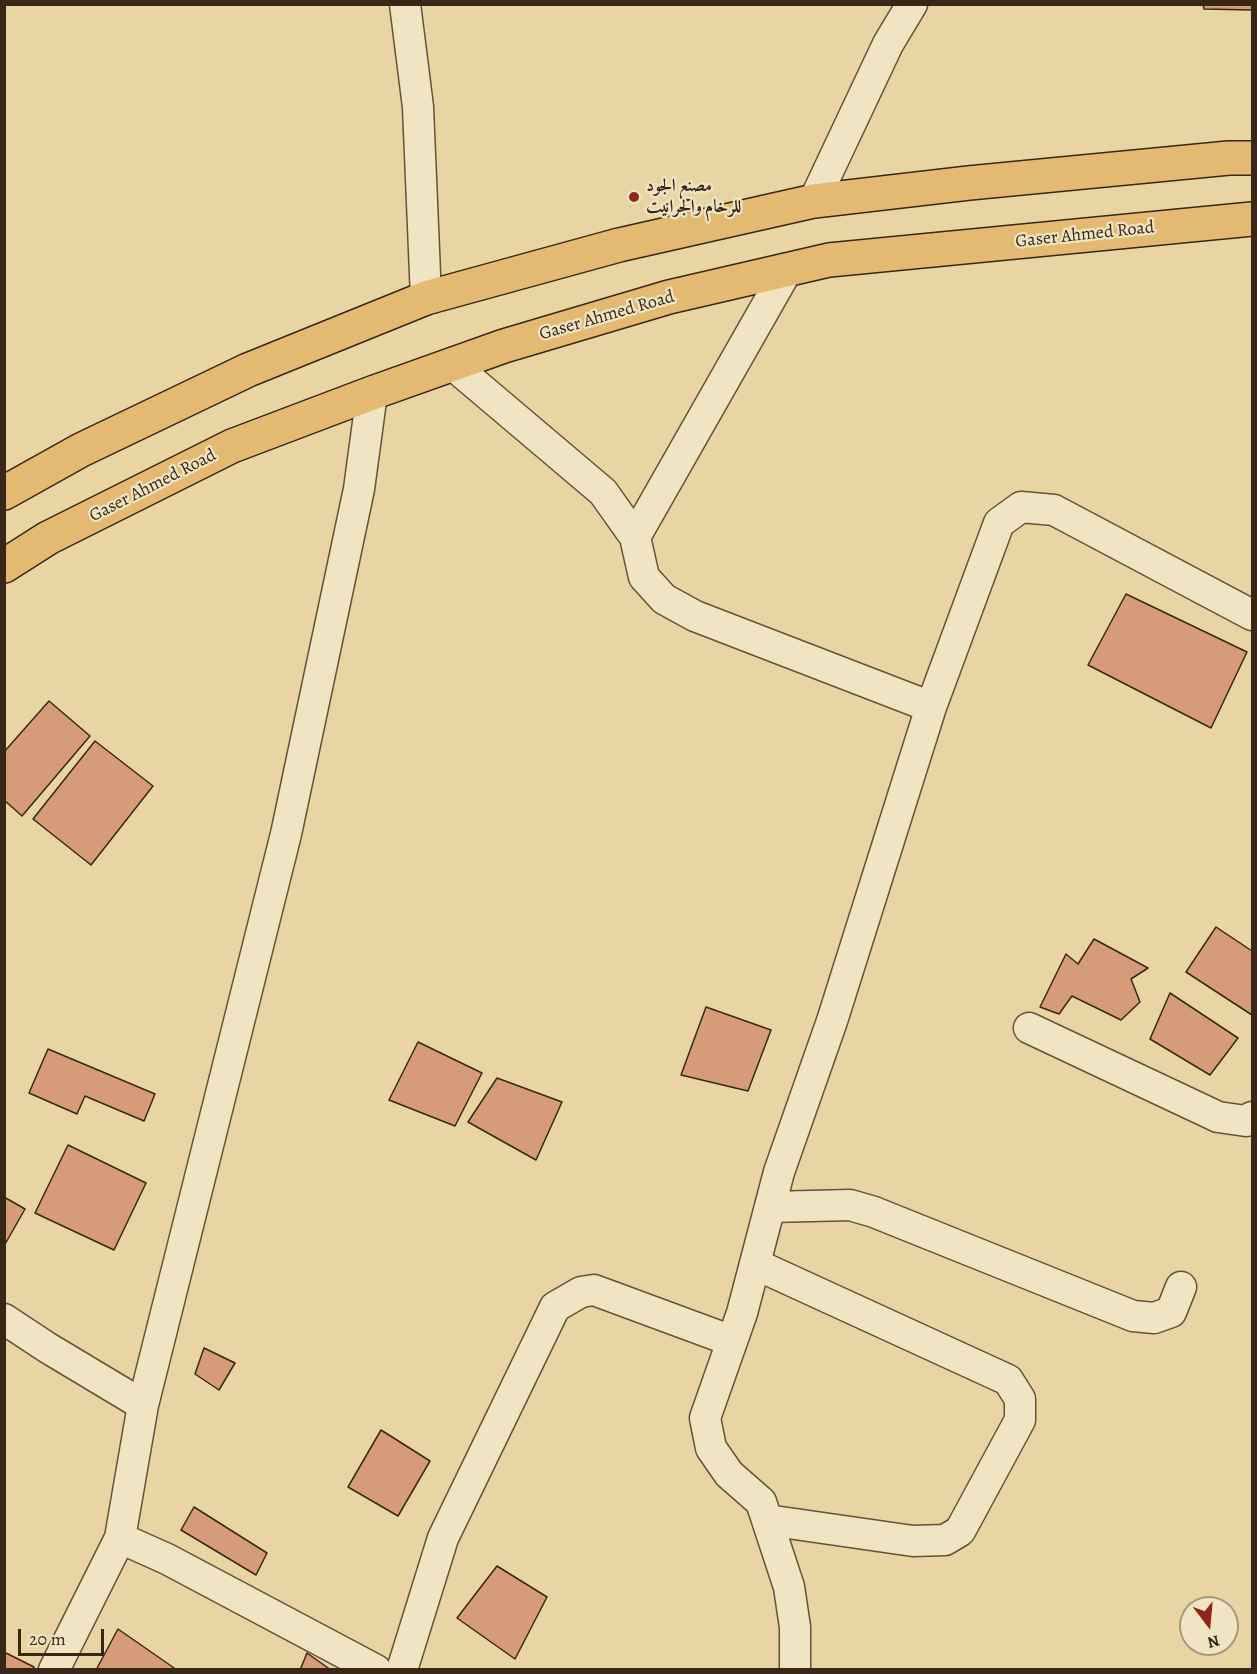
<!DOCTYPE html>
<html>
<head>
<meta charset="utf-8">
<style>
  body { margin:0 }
  #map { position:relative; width:1257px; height:1674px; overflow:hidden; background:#e8d5a3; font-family:Alegreya,serif }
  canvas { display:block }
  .frame { position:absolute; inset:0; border:6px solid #382716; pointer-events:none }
  .north { position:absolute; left:1179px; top:1596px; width:60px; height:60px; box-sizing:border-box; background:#f0e4c3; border:2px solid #a6987e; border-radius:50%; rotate:164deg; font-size:16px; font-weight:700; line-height:24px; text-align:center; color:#382716 }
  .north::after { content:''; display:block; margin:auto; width:21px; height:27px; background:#8f2418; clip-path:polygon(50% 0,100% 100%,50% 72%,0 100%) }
  .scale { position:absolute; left:18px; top:1629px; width:86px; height:27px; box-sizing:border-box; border:3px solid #382716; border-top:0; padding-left:8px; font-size:18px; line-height:21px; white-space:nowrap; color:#382716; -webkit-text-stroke:4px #f0e4c3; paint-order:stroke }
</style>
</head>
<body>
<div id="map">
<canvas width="1257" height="1674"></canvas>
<div class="frame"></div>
<div class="north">N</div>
<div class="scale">20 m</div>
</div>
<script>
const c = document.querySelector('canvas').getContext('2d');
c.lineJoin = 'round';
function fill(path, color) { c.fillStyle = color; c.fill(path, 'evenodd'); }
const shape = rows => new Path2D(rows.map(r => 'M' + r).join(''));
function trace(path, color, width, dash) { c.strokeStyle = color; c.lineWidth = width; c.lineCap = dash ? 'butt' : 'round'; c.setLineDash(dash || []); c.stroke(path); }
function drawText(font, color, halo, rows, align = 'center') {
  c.font = font + ' Alegreya,Amiri,serif'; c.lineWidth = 4.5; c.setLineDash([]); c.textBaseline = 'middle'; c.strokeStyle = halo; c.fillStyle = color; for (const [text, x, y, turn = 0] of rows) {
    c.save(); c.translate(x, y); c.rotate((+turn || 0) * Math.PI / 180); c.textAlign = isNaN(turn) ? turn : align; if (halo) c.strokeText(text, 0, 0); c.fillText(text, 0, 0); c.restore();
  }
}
const building = shape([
  [1203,4,1252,4,1252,10,1204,9,1203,4],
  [1126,594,1247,652,1211,728,1088,665,1126,594],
  [49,701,90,736,22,816,4,800,4,752,49,701],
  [95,741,153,786,91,865,33,819,95,741],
  [1216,927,1252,951,1252,1015,1186,972,1216,927],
  [1094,939,1148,968,1131,979,1140,1002,1121,1020,1072,996,1059,1014,1040,1007,1066,954,1078,964,1094,939],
  [1170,993,1238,1038,1210,1075,1150,1039,1170,993],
  [706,1007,771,1030,748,1091,681,1075,706,1007],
  [418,1042,482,1073,455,1126,389,1100,418,1042],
  [48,1049,155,1094,144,1121,85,1096,77,1114,29,1093,48,1049],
  [497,1078,562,1102,536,1160,468,1122,497,1078],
  [68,1145,146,1183,114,1250,35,1213,68,1145],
  [4,1197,25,1209,4,1246,4,1197],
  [204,1348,235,1363,219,1390,195,1374,204,1348],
  [381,1430,430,1461,398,1516,348,1487,381,1430],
  [194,1507,267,1553,256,1575,181,1530,194,1507],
  [497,1566,547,1597,515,1659,457,1618,497,1566],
  [118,1629,177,1670,96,1670,118,1629],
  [4,1652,34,1667,33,1670,4,1670,4,1652],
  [307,1653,331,1670,300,1670,307,1653]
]);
const minor = shape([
  [405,4,418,107,426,298],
  [814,201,888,44,912,4],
  [453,365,603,492,635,537,644,577,664,599,695,616,931,707],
  [635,537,787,270],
  [1029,1028,1218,1117,1246,1121,1252,1117],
  [770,1207,850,1205,874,1212,1133,1316,1154,1318,1171,1312,1181,1287],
  [755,1264,1008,1380,1020,1399,1020,1420,960,1531,945,1540,913,1541,767,1520],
  [4,1319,48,1348,143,1405],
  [120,1538,167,1559,376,1670],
  [54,1670,120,1538,143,1405,286,834,359,489,372,393],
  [402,1670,443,1538,555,1307,581,1292,594,1290,732,1341],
  [795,1670,795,1627,789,1587,767,1520,761,1502,729,1474,711,1448,705,1418,742,1313,779,1172,832,1021,931,707,999,523,1021,507,1054,510,1252,615]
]);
const major = shape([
  [4,493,81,450,248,370,426,298,619,245,814,201,969,183,1229,158,1252,158],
  [4,566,48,538,232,446,372,393,504,346,669,297,829,260,1252,219]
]);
const markers = [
  [634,197,6,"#8f2418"]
];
const poiNames = [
  ["مصنع الجود",646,187],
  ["للرخام والجرانيت",646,208]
];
const streetNames = [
  ["Gaser Ahmed Road",1085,235,-6],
  ["Gaser Ahmed Road",607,316,-16],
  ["Gaser Ahmed Road",153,486,-27]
];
fill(building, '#d69c7a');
trace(building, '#382716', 1.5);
trace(minor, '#645239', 33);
trace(major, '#382716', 36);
trace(minor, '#f0e4c3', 30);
trace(major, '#e4ba72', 33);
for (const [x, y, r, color] of markers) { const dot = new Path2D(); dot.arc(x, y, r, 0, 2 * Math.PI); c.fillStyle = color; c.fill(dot); trace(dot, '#f0e4c3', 2); }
drawText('bold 18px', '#382716', '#f0e4c3', poiNames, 'left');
drawText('18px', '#382716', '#f0e4c3', streetNames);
</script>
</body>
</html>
